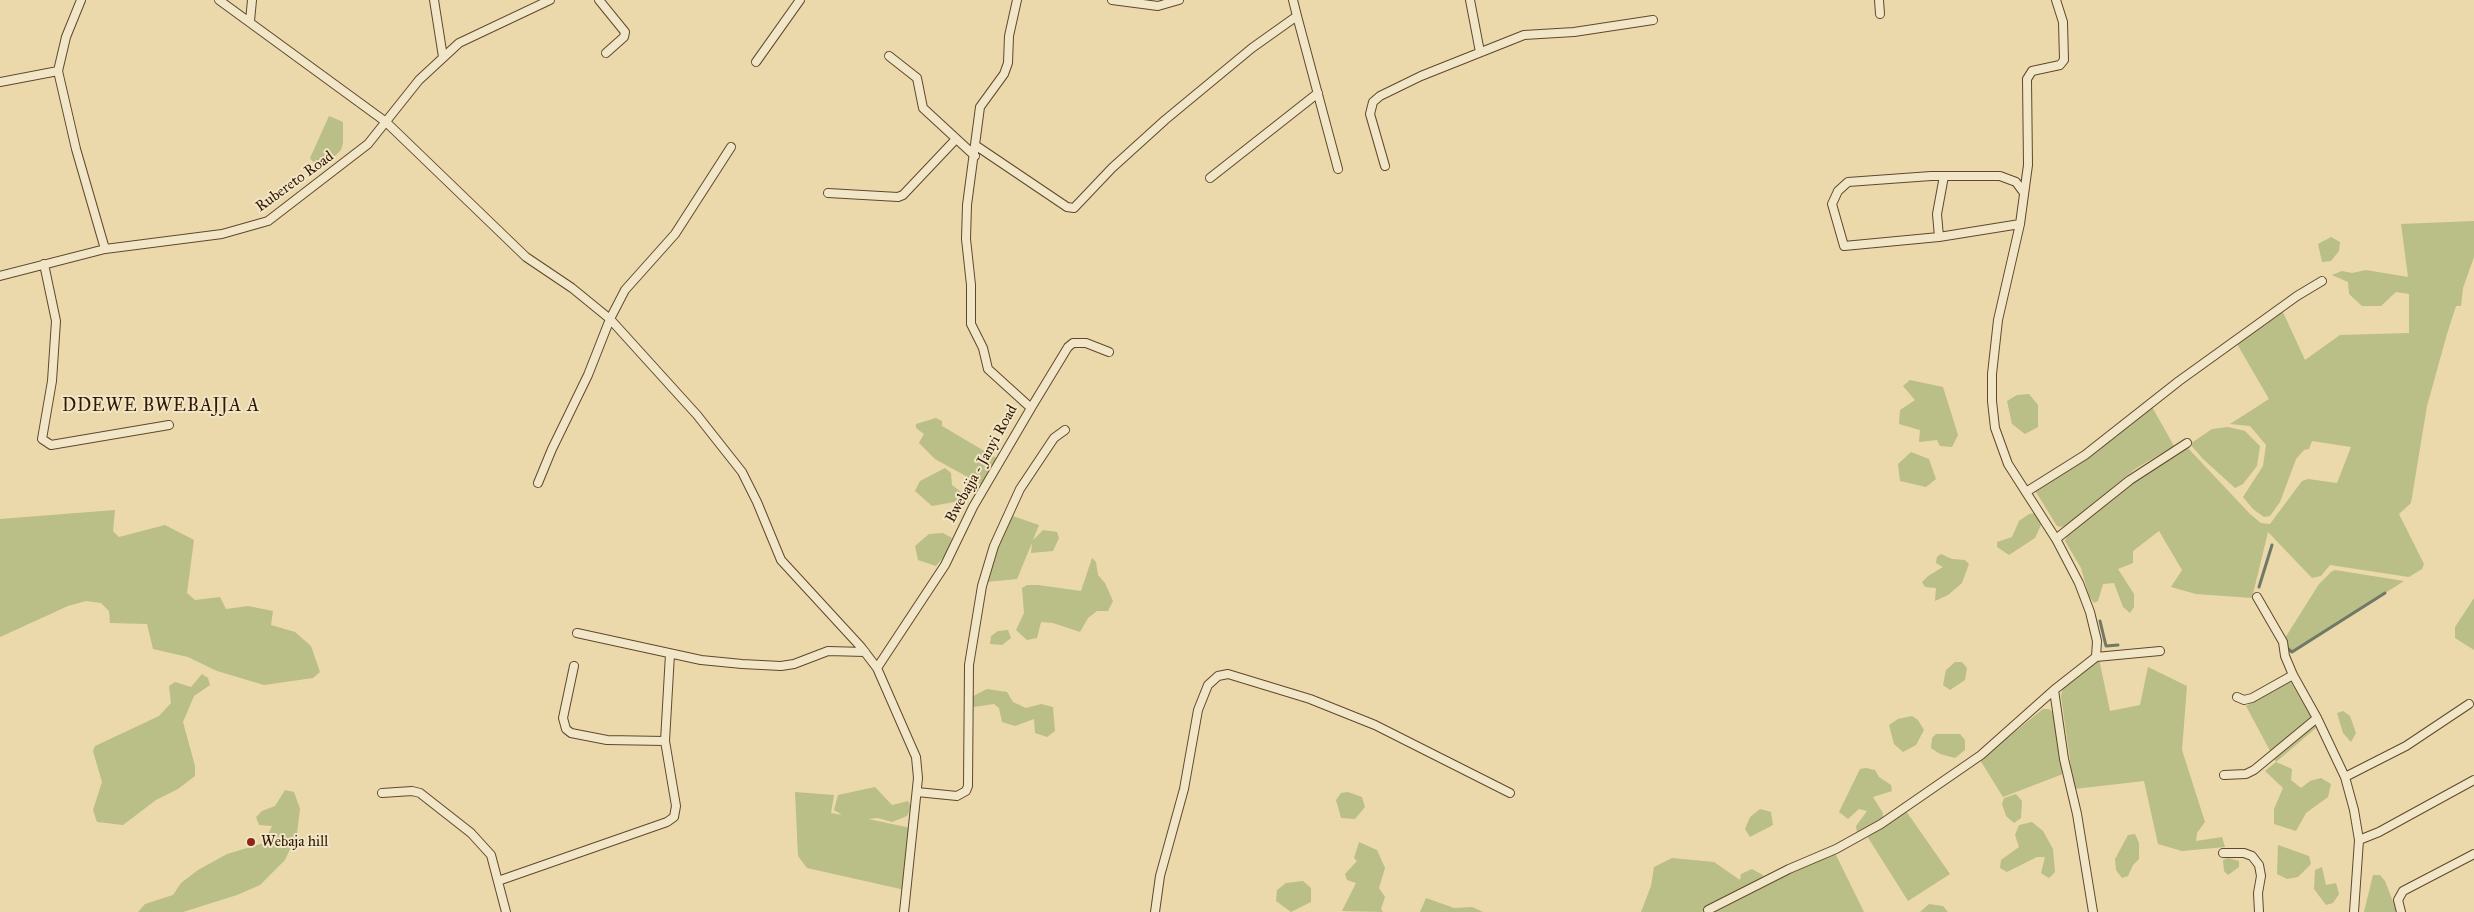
<!DOCTYPE html>
<html>
<head>
<meta charset="utf-8">
<style>
  body { margin:0 }
  canvas { display:block; background:#ebd8ab }
</style>
</head>
<body>
<canvas width="2474" height="912"></canvas>
<script>
const c = document.querySelector('canvas').getContext('2d');
c.lineJoin = 'round';
function fill(path, color) { c.fillStyle = color; c.fill(path, 'evenodd'); }
const shape = rows => new Path2D(rows.map(r => 'M' + r).join(''));
function trace(path, color, width, dash) { c.strokeStyle = color; c.lineWidth = width; c.lineCap = dash ? 'butt' : 'round'; c.setLineDash(dash || []); c.stroke(path); }
function drawText(font, color, halo, rows, align = 'center') {
  c.font = font + ' "IM FELL Great Primer",serif'; c.lineWidth = 4; c.setLineDash([]); c.textBaseline = 'middle'; c.strokeStyle = halo; c.fillStyle = color; for (const [text, x, y, turn = 0] of rows) {
    c.save(); c.translate(x, y); c.rotate((+turn || 0) * Math.PI / 180); c.textAlign = isNaN(turn) ? turn : align; if (halo) c.strokeText(text, 0, 0); c.fillText(text, 0, 0); c.restore();
  }
}
const green = shape([
  [329,116,343,122,343,143,341,150,334,157,318,168,310,158],
  [2474,221,2474,257,2463,288,2461,306,2456,306,2447,334,2427,406,2411,503,2399,514,2424,564,2422,569,2409,577,2330,565,2321,576,2312,578,2268,532,2252,598,2196,594,2171,587,2182,570,2159,531,2133,551,2133,563,2118,569,2134,594,2134,607,2130,613,2123,607,2114,583,2103,584,2098,601,2094,603,2089,596,2081,568,2065,541,2067,536,2135,478,2186,446,2250,514,2261,523,2270,524,2302,481,2308,479,2337,483,2351,447,2312,441,2309,449,2304,450,2296,459,2280,502,2270,516,2264,517,2253,509,2243,497,2263,466,2266,445,2250,426,2230,424,2269,399,2237,344,2282,310,2305,360,2340,335,2409,333,2409,294,2396,292,2381,306,2362,306,2349,294,2348,282,2332,275,2342,271,2352,273,2366,270,2408,277,2401,224],
  [2331,237,2340,242,2339,251,2331,261,2322,262,2318,244],
  [1910,380,1943,387,1958,435,1952,447,1940,446,1937,440,1919,442,1920,430,1899,424,1900,410,1915,400,1903,386],
  [2029,394,2038,405,2038,427,2025,434,2012,424,2007,401,2017,395],
  [2151,405,2174,446,2135,469,2067,525,2061,527,2057,526,2034,489,2079,460],
  [936,418,942,421,942,426,998,459,982,485,935,459,919,443,924,434,916,428,916,424],
  [2228,427,2245,431,2260,446,2257,466,2243,484,2235,488,2203,459,2190,444,2212,429],
  [1911,452,1929,459,1936,479,1926,487,1900,481,1898,464],
  [945,468,951,473,952,485,961,492,960,501,932,506,915,491,920,481],
  [115,510,113,531,119,537,165,525,194,540,187,593,195,600,220,597,226,609,248,606,273,611,271,625,295,632,311,646,320,672,313,678,264,685,217,671,188,657,153,649,147,624,110,623,109,611,101,603,86,601,68,606,0,637,0,519],
  [2036,513,2041,525,2035,538,2009,555,1997,547,1997,542,2012,537,2019,521,2029,514],
  [1010,515,1039,525,1033,540,1043,530,1057,532,1059,538,1053,551,1031,553,1032,543,1017,579,986,582],
  [943,533,952,538,946,554,936,566,918,560,915,546,929,534],
  [1941,554,1952,559,1965,560,1969,564,1962,583,1948,595,1935,601,1936,588,1925,587,1922,582,1928,576,1943,567,1936,563,1937,557],
  [1092,558,1096,562,1098,575,1105,583,1113,601,1108,611,1097,611,1088,618,1080,632,1053,623,1041,622,1037,638,1027,640,1016,630,1024,613,1022,588,1027,585,1038,585,1081,591],
  [2335,570,2404,581,2292,652,2289,652,2285,638,2319,584,2331,572],
  [2474,598,2474,650,2455,638,2455,627],
  [1008,630,1011,638,1002,645,990,644,991,636,998,631],
  [2099,659,2110,711,2140,705,2148,667,2187,686,2182,750,2205,822,2197,833,2196,841,2222,837,2225,847,2182,851,2158,844,2144,781,2074,789,2061,696,2063,687],
  [1955,662,1962,662,1967,668,1965,680,1950,690,1943,685,1946,670],
  [202,674,208,678,210,685,194,696,183,722,195,766,195,776,178,789,156,800,123,825,97,822,93,810,102,782,93,751,95,746,159,716,171,703,169,686,175,682,191,687],
  [2290,681,2317,727,2276,762,2292,769,2291,780,2301,788,2310,781,2321,778,2331,784,2328,797,2306,813,2296,831,2274,824,2274,809,2283,788,2265,771,2276,762,2246,706],
  [987,689,1007,692,1013,702,1026,708,1041,704,1053,707,1055,731,1047,737,1035,733,1034,719,1015,726,1002,722,999,708,994,704,974,707,971,701,973,696],
  [2043,709,2049,709,2056,715,2063,774,2003,797,1980,760],
  [2343,711,2350,716,2356,733,2351,742,2343,733,2337,713],
  [1912,716,1918,720,1924,730,1916,745,1903,752,1894,744,1889,725,1898,719],
  [1936,734,1960,734,1965,740,1965,750,1955,758,1940,754,1931,748,1932,738],
  [1866,768,1875,770,1879,777,1891,785,1892,791,1873,797,1883,813,1882,826,1906,811,1950,874,1908,901,1867,836,1869,833,1857,833,1856,826,1867,811,1859,809,1848,819,1839,812,1860,769],
  [875,787,892,805,908,801,911,807,907,816,892,822,878,818,868,819,911,828,905,890,807,868,798,856,795,792,834,795,831,813,842,815,834,810,838,795],
  [285,790,294,792,300,809,297,834,285,860,260,885,237,895,183,912,138,912,145,904,173,895,181,883,198,870,227,854,264,843,272,826,259,825,256,817,262,811,275,806],
  [1348,792,1362,797,1365,807,1355,819,1341,818,1336,800,1341,793],
  [2016,794,2022,801,2021,818,2014,823,2006,816,2002,804,2004,798],
  [1760,809,1771,812,1773,825,1750,837,1745,829,1750,817],
  [2032,822,2043,831,2053,849,2055,872,2049,878,2041,873,2045,857,2037,857,2007,872,2000,868,2001,860,2019,847,2015,835,2019,825],
  [2135,834,2139,843,2139,859,2133,865,2128,876,2122,878,2116,870,2115,859,2128,835],
  [1359,842,1377,850,1385,868,1379,888,1385,897,1381,909,1383,912,1342,911,1356,883,1347,880,1345,874,1357,861,1354,858],
  [2278,845,2309,856,2311,864,2298,877,2287,879,2277,874],
  [1835,853,1864,912,1714,912,1712,910,1744,888,1708,905,1702,912,1641,912,1651,886,1654,867,1672,858,1714,862,1740,880,1741,874,1752,869,1763,875,1762,886,1794,870],
  [2228,858,2239,861,2239,867,2228,875,2224,871,2223,860],
  [2322,867,2326,885,2336,883,2339,894,2333,903,2326,905,2314,889,2315,870],
  [2373,875,2380,875,2385,881,2397,912,2364,912],
  [1303,881,1311,888,1311,902,1291,912,1276,901,1277,890,1286,883],
  [1426,898,1454,908,1472,907,1483,912,1420,912],
  [1929,904,1943,906,1948,912,1920,912]
]);
const stream = shape([
  [2259,587,2272,545],
  [2100,621,2106,646,2118,645],
  [2287,648,2292,652,2385,593]
]);
const minor = shape([
  [81,0,66,37,58,71,76,149,105,249],
  [219,0,386,122,526,257,572,288,610,319,697,415,742,472,757,502,781,560,861,647,877,668,916,757,918,778,904,912],
  [434,0,443,57],
  [599,0,625,32,624,37,606,53],
  [1112,0,1158,6,1179,0],
  [1293,0,1297,16],
  [1470,0,1480,52],
  [1879,0,1880,14],
  [2056,0,2063,22,2064,60,2060,65,2032,71,2027,79,2028,165,2020,224,1998,320,1992,374,1992,401,1995,428,2008,464,2056,539,2079,583,2090,612,2097,641,2096,657,2054,690,2064,759,2077,814,2093,912],
  [250,21,252,0],
  [889,56,917,78,923,108,975,156],
  [756,62,800,0],
  [0,82,58,71],
  [975,145,1067,207,1074,208,1112,168,1165,120,1252,48,1297,16,1338,169],
  [1385,166,1370,114,1373,102,1380,96,1421,76,1524,35,1574,32,1653,20],
  [1210,178,1318,93],
  [828,193,898,197,903,195,956,139],
  [2020,224,1939,237,1844,246,1832,204,1838,191,1848,182,1931,176,2000,176,2016,182,2024,193],
  [1939,237,1937,214,1944,176],
  [44,264,56,321,52,381,42,439,51,445,169,425],
  [0,276,105,249,222,234,268,221,368,144,419,80,459,43,550,0],
  [1031,408,1068,347,1073,343,1086,343,1109,352],
  [538,483,552,449,588,375,610,319,625,290,675,234,731,147],
  [2026,492,2085,455,2179,381,2297,296,2322,281],
  [2056,539,2130,480,2187,443],
  [2257,597,2283,642,2285,656,2293,675,2317,718,2345,777,2354,810,2359,840,2354,912],
  [577,633,701,660,742,664,781,666,794,664,828,651,865,652],
  [2096,657,2160,651],
  [574,666,563,718,566,729,571,733,607,740,665,741],
  [877,668,945,565,973,507,1031,408,988,369,983,348,971,324,971,285,966,239,967,205,980,107,1004,74,1008,63,1009,36,1017,0],
  [2237,697,2244,700,2252,698,2293,675],
  [2224,775,2246,774,2254,770,2317,718],
  [2345,777,2406,746,2469,704],
  [917,792,957,796,966,791,968,786,969,665,982,586,994,546,1020,489,1054,438,1065,430],
  [382,793,412,791,420,793,471,833,491,855,506,912],
  [2359,840,2379,832,2474,780],
  [2223,853,2244,853,2252,856,2259,865,2261,876,2258,893,2259,912],
  [498,881,667,822,674,817,676,806,665,741,670,654],
  [1708,910,1789,869,1836,849,1881,824,1981,755,2054,690],
  [1155,912,1160,876,1184,789,1198,710,1208,685,1218,676,1228,674,1310,699,1375,725,1510,793],
  [2401,912,2398,900,2403,891,2474,854]
]);
const markers = [
  [251,842,5,"#8f2418"]
];
const streetNames = [
  ["Rubereto Road",295,182,-36],
  ["Bwebajja - Janyi Road",982,464,-61]
];
const poiNames = [
  ["Webaja hill",261,842]
];
const quarterNames = [
  ["DDEWE BWEBAJJA A",161,407]
];
fill(green, '#babe87');
trace(stream, '#6f7965', 3);
trace(minor, '#60482b', 10);
trace(minor, '#f2e6c8', 8);
for (const [x, y, r, color] of markers) { const dot = new Path2D(); dot.arc(x, y, r, 0, 2 * Math.PI); c.fillStyle = color; c.fill(dot); trace(dot, '#f2e6c8', 2); }
drawText('15px', '#321800', '#f2e6c8', streetNames);
drawText('15px', '#321800', '#f2e6c8', poiNames, 'left');
c.letterSpacing = '1px';
drawText('18px', '#321800', '#f2e6c8', quarterNames);
c.letterSpacing = '0px';
</script>
</body>
</html>
